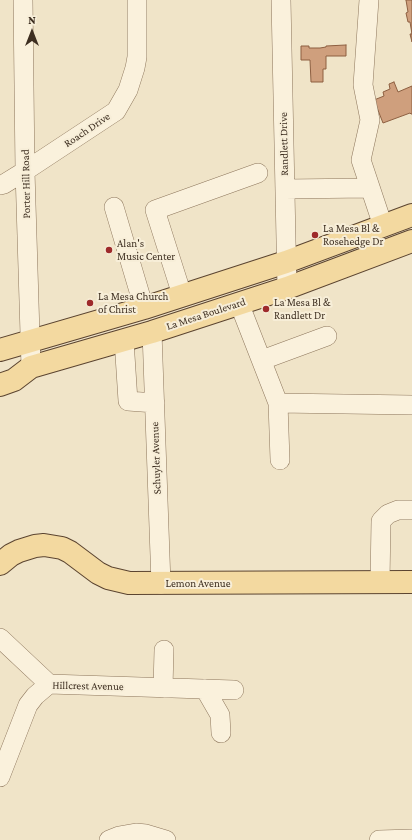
<!DOCTYPE html>
<html>
<head>
<meta charset="utf-8">
<style>
  body { margin:0 }
  #map { position:relative; width:412px; height:840px; overflow:hidden; background:#f0e4c8; font-family:"Crimson Pro",serif }
  canvas { display:block }
  .north { position:absolute; left:12px; top:12px; width:40px; height:40px; -webkit-text-stroke:3px #f7eed8; paint-order:stroke; rotate:0deg; font-size:11px; font-weight:700; line-height:16px; text-align:center; color:#3d2e20 }
  .north::after { content:''; display:block; margin:auto; width:14px; height:18px; background:#3d2e20; clip-path:polygon(50% 0,100% 100%,50% 72%,0 100%) }
</style>
</head>
<body>
<div id="map">
<canvas width="412" height="840"></canvas>
<div class="north">N</div>
</div>
<script>
const c = document.querySelector('canvas').getContext('2d');
c.lineJoin = 'round';
function fill(path, color) { c.fillStyle = color; c.fill(path, 'evenodd'); }
const shape = rows => new Path2D(rows.map(r => 'M' + r).join(''));
function trace(path, color, width, dash) { c.strokeStyle = color; c.lineWidth = width; c.lineCap = dash ? 'butt' : 'round'; c.setLineDash(dash || []); c.stroke(path); }
function drawText(font, color, halo, rows, align = 'center') {
  c.font = font + ' "Crimson Pro",serif'; c.lineWidth = 4; c.setLineDash([]); c.textBaseline = 'middle'; c.strokeStyle = halo; c.fillStyle = color; for (const [text, x, y, turn = 0] of rows) {
    c.save(); c.translate(x, y); c.rotate((+turn || 0) * Math.PI / 180); c.textAlign = isNaN(turn) ? turn : align; if (halo) c.strokeText(text, 0, 0); c.fillText(text, 0, 0); c.restore();
  }
}
const building = shape([
  [406,0,412,0,412,42,410,34,412,34,410,22,408,22,406,13,408,12,406,0],
  [346,45,346,56,326,56,326,69,323,69,323,82,311,82,310,60,301,60,301,46,309,46,309,48,320,48,326,47,326,46,346,45],
  [394,82,398,92,412,86,412,114,411,114,410,113,383,123,374,100,384,96,383,92,390,89,389,84,394,82]
]);
const minor = shape([
  [23,0,25,171,31,367],
  [281,0,287,288],
  [369,0,363,85,370,120,361,160,383,226],
  [0,185,4,184,25,171,116,111,128,90,135,68,137,57,137,0],
  [285,189,369,188],
  [114,207,144,308],
  [182,295,155,210,258,173],
  [239,303,278,403,412,405],
  [152,332,161,584],
  [124,340,128,401,155,403],
  [262,360,327,336],
  [278,403,280,460],
  [380,582,381,521,388,514,398,510,412,510],
  [0,638,49,684],
  [163,688,164,650],
  [205,689,220,715,221,733],
  [0,777,28,705,35,696,49,684,234,690],
  [109,840,119,836,136,833,146,834,166,840],
  [379,840,412,839]
]);
const major = shape([
  [0,350,144,308,286,262,412,215],
  [0,385,14,380,31,367,152,332,287,288,412,241],
  [0,564,11,555,19,551,35,546,44,545,62,548,70,552,98,573,108,578,129,583,412,582]
]);
const markers = [
  [315,235,4,"#9e2a2b"],
  [109,250,4,"#9e2a2b"],
  [90,303,4,"#9e2a2b"],
  [266,309,4,"#9e2a2b"]
];
const streetNames = [
  ["Roach Drive",87,130,-34],
  ["Randlett Drive",284,144,-91],
  ["Porter Hill Road",26,184,-91],
  ["La Mesa Boulevard",206,314,-18],
  ["Schuyler Avenue",156,458,-92],
  ["Lemon Avenue",198,584],
  ["Hillcrest Avenue",88,686,1]
];
const poiNames = [
  ["La Mesa Bl &",323,229],
  ["Rosehedge Dr",323,242],
  ["Alan's",117,244],
  ["Music Center",117,257],
  ["La Mesa Church",98,297],
  ["of Christ",98,310],
  ["La Mesa Bl &",274,303],
  ["Randlett Dr",274,316]
];
fill(building, '#cf9f7d');
trace(building, '#8d5f41', 1);
trace(minor, '#8d765c', 20);
trace(major, '#5b4430', 24);
trace(minor, '#faf1dc', 19);
trace(major, '#f3d9a0', 22);
for (const [x, y, r, color] of markers) { const dot = new Path2D(); dot.arc(x, y, r, 0, 2 * Math.PI); c.fillStyle = color; c.fill(dot); trace(dot, '#f7eed8', 1.5); }
drawText('11px', '#3d2e20', '#f7eed8', streetNames);
drawText('11px', '#3d2e20', '#f7eed8', poiNames, 'left');
</script>
</body>
</html>
